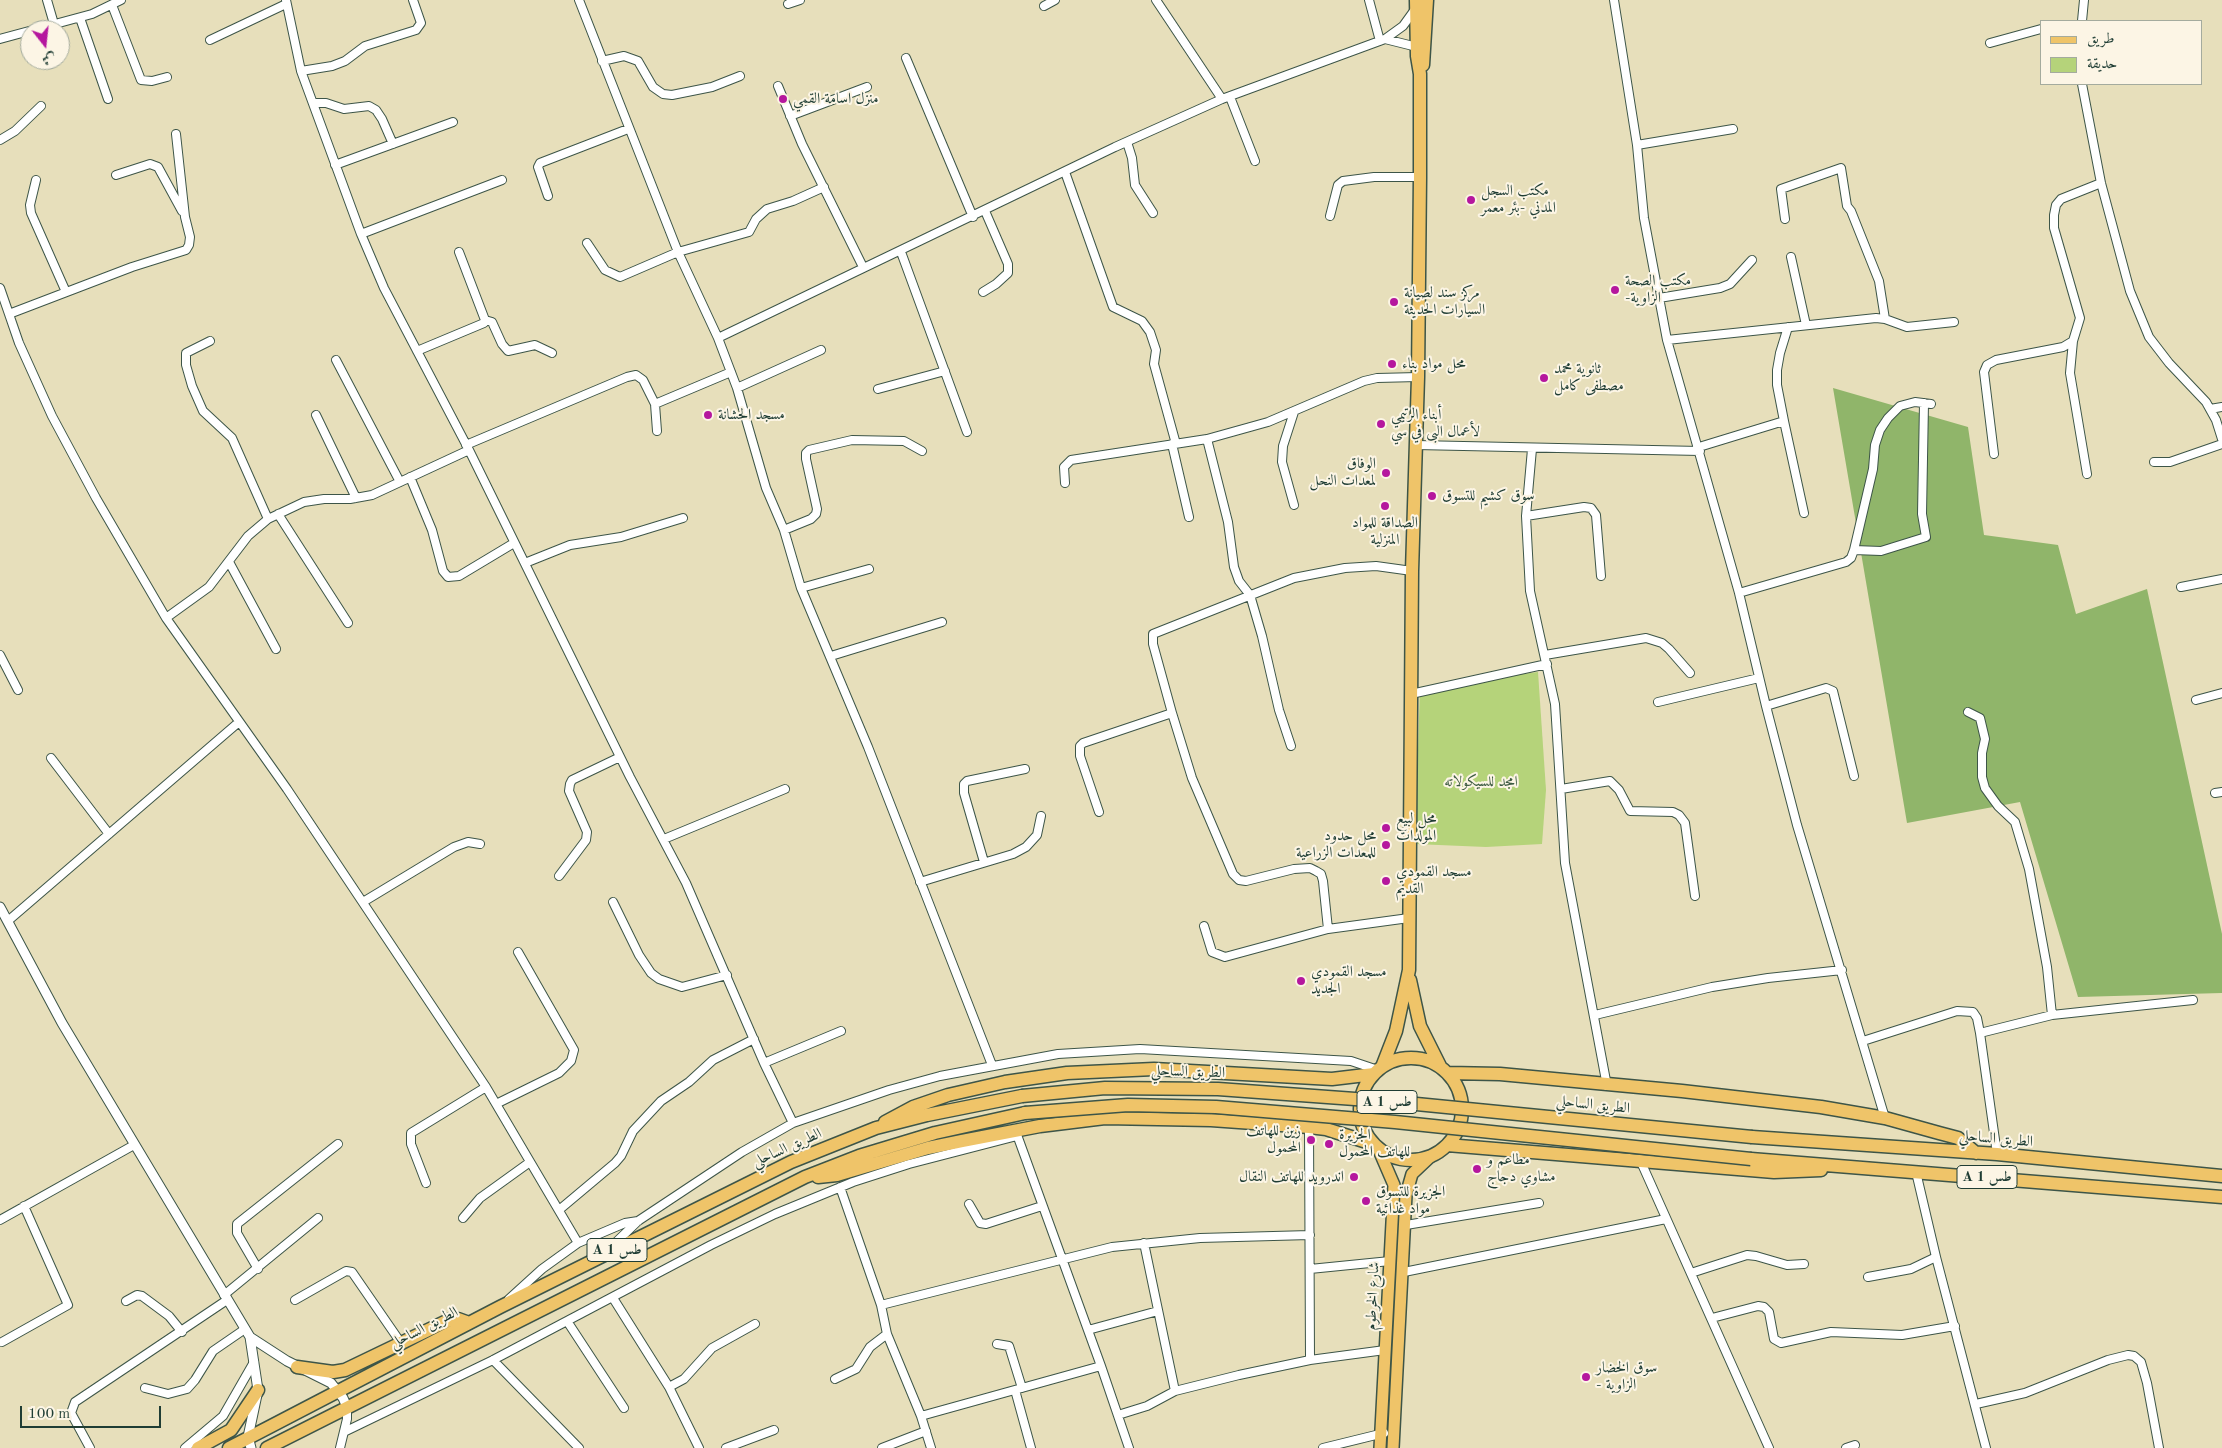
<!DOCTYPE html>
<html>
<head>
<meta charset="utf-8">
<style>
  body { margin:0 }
  #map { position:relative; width:2222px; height:1448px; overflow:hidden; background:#e7dfbb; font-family:"Old Standard TT",Amiri,serif }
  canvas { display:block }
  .legend { position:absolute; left:2040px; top:20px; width:162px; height:65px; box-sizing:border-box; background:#fcf5e5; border:1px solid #a4ab9e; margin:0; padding:6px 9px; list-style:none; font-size:15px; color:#1f3d34 }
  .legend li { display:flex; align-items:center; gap:10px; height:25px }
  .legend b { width:25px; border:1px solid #a4ab9e }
  .north { position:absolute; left:20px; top:20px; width:50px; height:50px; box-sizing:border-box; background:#fcf5e5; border:1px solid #a4ab9e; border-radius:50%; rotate:164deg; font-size:14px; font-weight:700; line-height:20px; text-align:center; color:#1f3d34 }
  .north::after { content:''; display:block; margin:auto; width:18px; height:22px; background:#b5179e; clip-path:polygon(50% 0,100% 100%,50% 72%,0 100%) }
  .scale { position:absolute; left:20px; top:1406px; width:141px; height:22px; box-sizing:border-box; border:2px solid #1f3d34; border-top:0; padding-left:6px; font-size:15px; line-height:18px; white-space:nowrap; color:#1f3d34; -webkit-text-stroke:4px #fcf5e5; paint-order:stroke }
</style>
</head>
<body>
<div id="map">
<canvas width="2222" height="1448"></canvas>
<ul class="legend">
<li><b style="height:6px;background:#efc469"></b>طريق</li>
<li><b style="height:14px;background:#b5d37a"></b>حديقة</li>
</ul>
<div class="north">ش</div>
<div class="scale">100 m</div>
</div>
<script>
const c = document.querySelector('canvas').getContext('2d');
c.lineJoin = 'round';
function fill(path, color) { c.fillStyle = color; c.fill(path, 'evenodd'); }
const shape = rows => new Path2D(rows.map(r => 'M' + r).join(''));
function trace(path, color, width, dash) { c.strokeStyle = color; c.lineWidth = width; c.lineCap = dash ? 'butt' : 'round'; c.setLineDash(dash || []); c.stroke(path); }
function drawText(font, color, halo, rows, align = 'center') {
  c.font = font + ' "Old Standard TT",Amiri,serif'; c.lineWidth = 4; c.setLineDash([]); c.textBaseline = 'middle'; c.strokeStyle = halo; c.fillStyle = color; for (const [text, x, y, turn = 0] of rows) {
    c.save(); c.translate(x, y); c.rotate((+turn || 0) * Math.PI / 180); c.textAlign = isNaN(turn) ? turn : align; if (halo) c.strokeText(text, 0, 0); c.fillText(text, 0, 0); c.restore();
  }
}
const green = shape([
  [1538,672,1546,790,1542,844,1486,847,1415,844,1420,687]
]);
const forest = shape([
  [1833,388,1968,427,1984,535,2058,545,2076,614,2147,589,2222,934,2222,993,2078,997,2020,802,1907,823]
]);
const minor = shape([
  [47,0,54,24],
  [286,0,301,71,361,234,384,288,469,450,630,777,686,883,764,1063,793,1123],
  [579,0,678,252,718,338,737,388,766,488,784,530,801,588,868,747,992,1065],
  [1156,0,1222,99],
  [1369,0,1380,41],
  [1614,0,1637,145,1644,218,1667,340,1739,593,1766,706,1797,825,1885,1118],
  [788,4,800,0],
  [112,5,141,80,152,81,167,77],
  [1044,6,1055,0],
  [80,18,108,99],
  [2082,21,2084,0],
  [0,39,92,14,121,0],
  [1385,39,1417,47],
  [210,40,286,4],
  [1990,43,2041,29],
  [906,58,973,217],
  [602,61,624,56,638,61,653,87,663,94,672,95,712,87,740,76],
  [301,71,332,66,345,61,365,46,416,30,421,23,413,0],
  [2082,84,2101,183,2130,291,2149,337,2169,363,2206,402,2216,420,2222,439],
  [778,86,802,144,863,267],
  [1230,97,1255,161],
  [313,103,326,103,344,109,369,106,376,110,382,119,393,144],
  [790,116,867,87],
  [0,140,15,131,41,106],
  [1127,142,1132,158,1135,185,1153,213],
  [1637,145,1733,129],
  [335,165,453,122],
  [1065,172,1113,307,1142,321,1150,332,1156,350,1154,364,1176,444],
  [116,175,150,164,158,167,182,211],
  [36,180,30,205,31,213,66,292],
  [548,196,538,167,540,163,628,129],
  [1330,216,1338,185,1343,181,1374,177,1420,177],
  [1785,219,1781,189,1841,168,1847,206,1851,211,1879,281,1885,319],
  [361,234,502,180],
  [587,243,605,270,620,277,678,252,749,232,756,219,767,209,793,201,824,187],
  [901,252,967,432],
  [1791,257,1806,325],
  [0,288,19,343,52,416,96,498,166,618,287,789,486,1087,578,1243],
  [983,292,996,284,1008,273,1008,264,985,211],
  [1659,298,1720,288,1730,284,1752,260],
  [9,314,132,267,186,250,189,245,190,237,185,217,176,134],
  [485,320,492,322,502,344,508,351,535,345,552,353],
  [718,338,1115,147,1222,99,1385,39,1403,26,1416,8],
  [1667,340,1876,318,1885,319,1907,327,1954,322],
  [210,341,186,353,186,365,192,386,203,411,232,438,268,519],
  [2073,341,2070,373,2087,474],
  [417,351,484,323,485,320,459,252],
  [336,360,400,482],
  [737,388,821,350],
  [878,389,945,371],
  [655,404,731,372],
  [2210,409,2222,407],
  [316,415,356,498],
  [1784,421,1777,385,1777,370,1780,353,1788,327],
  [1207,439,1228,522,1234,567,1239,581,1250,595,1262,636,1279,710,1291,746],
  [1172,444,1189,517],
  [466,445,627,377,636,375,643,380,655,404,657,431],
  [1416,445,1700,451],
  [1699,447,1784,421,1804,513],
  [1532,449,1526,516,1530,591,1555,704,1565,863,1607,1086],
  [1994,454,1984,372,1987,365,1996,360,2063,347,2073,341,2080,318,2054,228,2054,215,2056,205,2061,199,2101,183],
  [2154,462,2170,462,2222,444],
  [410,477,432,530,443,571,448,577,459,576,514,543],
  [1065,483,1064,467,1071,460,1207,439,1268,422,1364,381,1377,378,1418,377],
  [1294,505,1282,462,1283,446,1294,412],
  [278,514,348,623],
  [1526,516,1584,507,1591,508,1596,515,1601,576],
  [784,530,811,519,816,514,817,509,806,459,806,453,809,450,852,440,904,441,922,451],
  [1854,550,1881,551,1926,537,1922,514,1924,403],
  [229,562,276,649],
  [525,563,570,545,621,537,683,518],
  [2181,587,2222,579],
  [801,588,869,569],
  [1739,593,1846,562,1851,558,1854,550,1873,469,1875,445,1880,430,1888,418,1900,406,1915,402,1931,404],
  [166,618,209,587,248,536,268,519,304,502,324,499,350,499,372,495,469,450],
  [0,655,18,690],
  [1545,655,1646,638,1662,643,1669,649,1690,673],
  [831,656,942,622],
  [1411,694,1547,664],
  [2196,700,2222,693],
  [1658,702,1759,678],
  [1766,706,1826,688,1833,691,1854,776],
  [1968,712,1980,718,1985,739,1982,753,1982,777,1985,788,1998,806,2015,822,2029,869,2047,967,2052,1015],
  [1172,713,1192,778,1233,874,1239,880,1246,881,1294,869,1310,868,1316,871,1321,874,1323,881,1328,929],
  [51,758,109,834],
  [1561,789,1610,781,1619,790,1630,811,1673,812,1679,815,1685,823,1695,896],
  [2215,793,2222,792],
  [1099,812,1080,756,1080,746,1083,743,1172,713,1153,644,1153,634,1294,578,1345,568,1376,566,1412,571],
  [664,839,785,789],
  [984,862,964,793,964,784,967,781,1025,769],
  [559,876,586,840,587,832,569,791,570,784,572,780,620,757],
  [920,882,1013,854,1026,847,1037,835,1041,816],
  [363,902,454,847,468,842,480,844],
  [613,902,639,955,651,973,659,979,682,987,727,975],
  [9,920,239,722],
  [1204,926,1212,952,1225,957,1328,929,1409,918],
  [1595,1015,1712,987,1768,978,1842,970],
  [1980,1033,2052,1015,2193,1000],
  [1863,1041,1957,1011,1973,1012,1977,1018,1980,1033,1997,1154],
  [764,1063,841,1031],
  [496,1104,559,1073,571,1061,574,1050,518,952],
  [1309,1127,1310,1360],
  [1016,1132,1101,1366,1129,1448],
  [1641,1162,1769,1448],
  [1916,1172,1936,1257,1986,1448],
  [426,1183,411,1144,411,1133,486,1087],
  [840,1187,881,1305,887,1334,921,1416,931,1448],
  [969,1204,980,1223,986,1224,1042,1206],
  [559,1210,615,1163,621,1156,633,1131,661,1101,689,1082,713,1060,754,1039],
  [463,1218,480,1198,530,1162],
  [0,1220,134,1145],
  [1406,1225,1539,1203],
  [1144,1243,1175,1391],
  [611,1247,638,1221,742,1152,793,1123,889,1090,940,1076,1058,1054,1140,1049,1351,1061,1378,1070],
  [258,1269,237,1233,237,1224,338,1144],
  [1310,1269,1390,1261],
  [1404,1272,1666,1219],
  [1691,1273,1747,1255,1756,1256,1787,1265,1804,1264],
  [1868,1277,1911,1269,1936,1257],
  [224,1295,318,1218],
  [613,1298,669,1387,699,1448],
  [509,1299,542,1269,578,1243,625,1223,638,1221],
  [295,1300,346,1271,352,1272,401,1343],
  [126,1301,137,1295,142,1296,169,1316,182,1332],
  [881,1305,1112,1247,1200,1238,1310,1235],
  [1712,1318,1758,1306,1764,1307,1769,1312,1774,1339,1781,1343,1831,1332,1902,1335,1955,1326],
  [567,1321,624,1408],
  [1088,1330,1158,1311],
  [2,1342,68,1305,24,1206],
  [997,1344,1009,1346,1022,1388],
  [493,1360,579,1448],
  [835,1379,856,1369,870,1347,887,1334],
  [669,1387,684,1379,712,1348,755,1324],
  [145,1388,168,1394,187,1389,195,1380,213,1351,245,1329],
  [1015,1390,1031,1448],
  [1976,1404,2025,1393,2108,1360,2128,1355,2134,1356,2141,1362,2147,1383,2159,1448],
  [1118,1415,1147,1406,1175,1391,1239,1375,1310,1360,1385,1350],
  [921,1416,1101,1366],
  [344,1432,493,1360,711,1245,775,1214,853,1182,909,1164,1017,1136],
  [90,1448,71,1413,75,1402,227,1300],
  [185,1448,223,1416,254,1362],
  [340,1448,347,1419,347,1407],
  [726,1448,774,1430],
  [882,1448,926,1431],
  [1323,1448,1384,1433],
  [1846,1448,1855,1445]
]);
const tertiary = shape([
  [0,907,62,1023,250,1337,258,1390,248,1437,251,1448],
  [250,1337,287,1361,331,1383,343,1398,347,1407]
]);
const primary = shape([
  [1378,1148,1394,1185,1380,1448],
  [1393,1448,1406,1195,1412,1174,1430,1157]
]);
const trunk = shape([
  [1423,65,1427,0],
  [1410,980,1420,1026,1440,1066],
  '1360 1109a51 51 0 1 1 102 0a51 51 0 1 1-102 0Z',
  [1382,1067,1396,1031,1409,970,1412,571,1418,377,1420,177,1420,74,1417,56,1416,0],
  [1448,1073,1500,1074,1682,1091,1821,1107,1885,1118,1939,1133,1958,1138,1976,1153],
  [885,1122,913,1107,948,1095,1005,1082,1067,1073,1154,1069,1332,1079,1374,1074],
  [1752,1137,1997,1154,2222,1176],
  [1447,1145,1774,1172,1821,1170],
  [1751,1159,2222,1197],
  [818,1177,837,1175,928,1148,962,1141,1040,1126,1105,1118,1211,1120,1309,1127,1326,1129,1373,1144],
  [297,1367,333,1372,345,1370,449,1320,458,1319,469,1323],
  [198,1448,231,1430,258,1390],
  [229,1448,500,1307,791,1162,876,1128,927,1115,1022,1096],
  [267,1448,805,1177,859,1156,935,1133,1025,1113]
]);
const trunkBridge = shape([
  [1022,1096,1105,1088,1218,1089,1396,1102,1752,1137],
  [1025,1113,1128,1105,1216,1107,1395,1122,1751,1159]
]);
const markers = [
  [783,99,5,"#b5179e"],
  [1471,200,5,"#b5179e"],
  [1615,290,5,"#b5179e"],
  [1394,302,5,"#b5179e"],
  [1392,364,5,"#b5179e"],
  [1544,378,5,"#b5179e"],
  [708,415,5,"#b5179e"],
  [1381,424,5,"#b5179e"],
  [1386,473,5,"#b5179e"],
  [1432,496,5,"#b5179e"],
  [1385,506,5,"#b5179e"],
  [1386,828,5,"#b5179e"],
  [1386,845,5,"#b5179e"],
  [1386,881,5,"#b5179e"],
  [1301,981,5,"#b5179e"],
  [1311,1140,5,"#b5179e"],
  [1329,1144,5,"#b5179e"],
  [1477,1169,5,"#b5179e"],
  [1354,1177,5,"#b5179e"],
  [1366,1201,5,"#b5179e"],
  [1586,1377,5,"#b5179e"]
];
const shields = [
  [1387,1102,60],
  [1987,1177,60],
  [617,1250,60]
];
const shieldNames = [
  ["A 1 طس",1387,1102],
  ["A 1 طس",1987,1177],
  ["A 1 طس",617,1250]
];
const poiNames = [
  ["منزل اسامة القمي",793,99],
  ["مكتب السجل",1481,191],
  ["المدني -بئر معمر",1481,208],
  ["مكتب الصحة",1625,281],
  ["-الزاوية",1625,298],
  ["مركز سند لصيانة",1404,293],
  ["السيارات الحديثة",1404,310],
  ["محل مواد بناء",1402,364],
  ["ثانوية محمد",1554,369],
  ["مصطفى كامل",1554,386],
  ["مسجد الحشانة",718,415],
  ["أبناء الرتيمي",1391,415],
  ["لأعمال البى في سي",1391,432],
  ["الوفاق",1376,464,"right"],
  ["لمعدات النحل",1376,481,"right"],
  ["سوق كشيم للتسوق",1442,496],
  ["الصداقة للمواد",1385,523,"center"],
  ["المنزلية",1385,540,"center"],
  ["محل لبيع",1396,819],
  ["المولدات",1396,836],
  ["محل حدود",1376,836,"right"],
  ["للمعدات الزراعية",1376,853,"right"],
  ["مسجد القمودي",1396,872],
  ["القديم",1396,889],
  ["مسجد القمودي",1311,972],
  ["الجديد",1311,989],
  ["زين للهاتف",1301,1131,"right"],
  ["المحمول",1301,1148,"right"],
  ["الجزيرة",1339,1135],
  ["للهاتف المحمول",1339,1152],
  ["مطاعم و",1487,1160],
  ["مشاوي دجاج",1487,1177],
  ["اندرويد للهاتف النقال",1344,1177,"right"],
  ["الجزيرة للتسوق",1376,1192],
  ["مواد غذائية",1376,1209],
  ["سوق الخضار",1596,1368],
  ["- الزاوية",1596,1385]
];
const parkNames = [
  ["امجد للسيكولاته",1481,782]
];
const streetNames = [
  ["الطريق الساحلي",1188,1072,2],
  ["الطريق الساحلي",1593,1105,6],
  ["الطريق الساحلي",1996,1139,5],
  ["الطريق الساحلي",787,1148,-24],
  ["شارع الخرطوم",1373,1296,-87],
  ["الطريق الساحلي",424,1328,-27]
];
fill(green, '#b5d37a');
fill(forest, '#90b56a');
trace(minor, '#3d5548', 10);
trace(tertiary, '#3d5548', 11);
trace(primary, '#3d5548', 14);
trace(trunk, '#3d5548', 15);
trace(minor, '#fff', 8);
trace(tertiary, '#fff', 9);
trace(primary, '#efc469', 11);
trace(trunk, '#efc469', 12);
trace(trunkBridge, '#3d5548', 15, []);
trace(trunkBridge, '#efc469', 12);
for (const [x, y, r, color] of markers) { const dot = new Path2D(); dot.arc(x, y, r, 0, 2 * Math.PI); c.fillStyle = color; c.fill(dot); trace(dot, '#fcf5e5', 2); }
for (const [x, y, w] of shields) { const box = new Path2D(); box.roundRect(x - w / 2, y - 11.5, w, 23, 4); c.fillStyle = '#fcf5e5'; c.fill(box); trace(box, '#1f3d34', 1); }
drawText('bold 14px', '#1f3d34', null, shieldNames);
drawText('15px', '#1f3d34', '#fcf5e5', poiNames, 'left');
drawText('15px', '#3d5b42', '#fcf5e5', parkNames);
drawText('15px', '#1f3d34', '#fcf5e5', streetNames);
</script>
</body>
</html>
